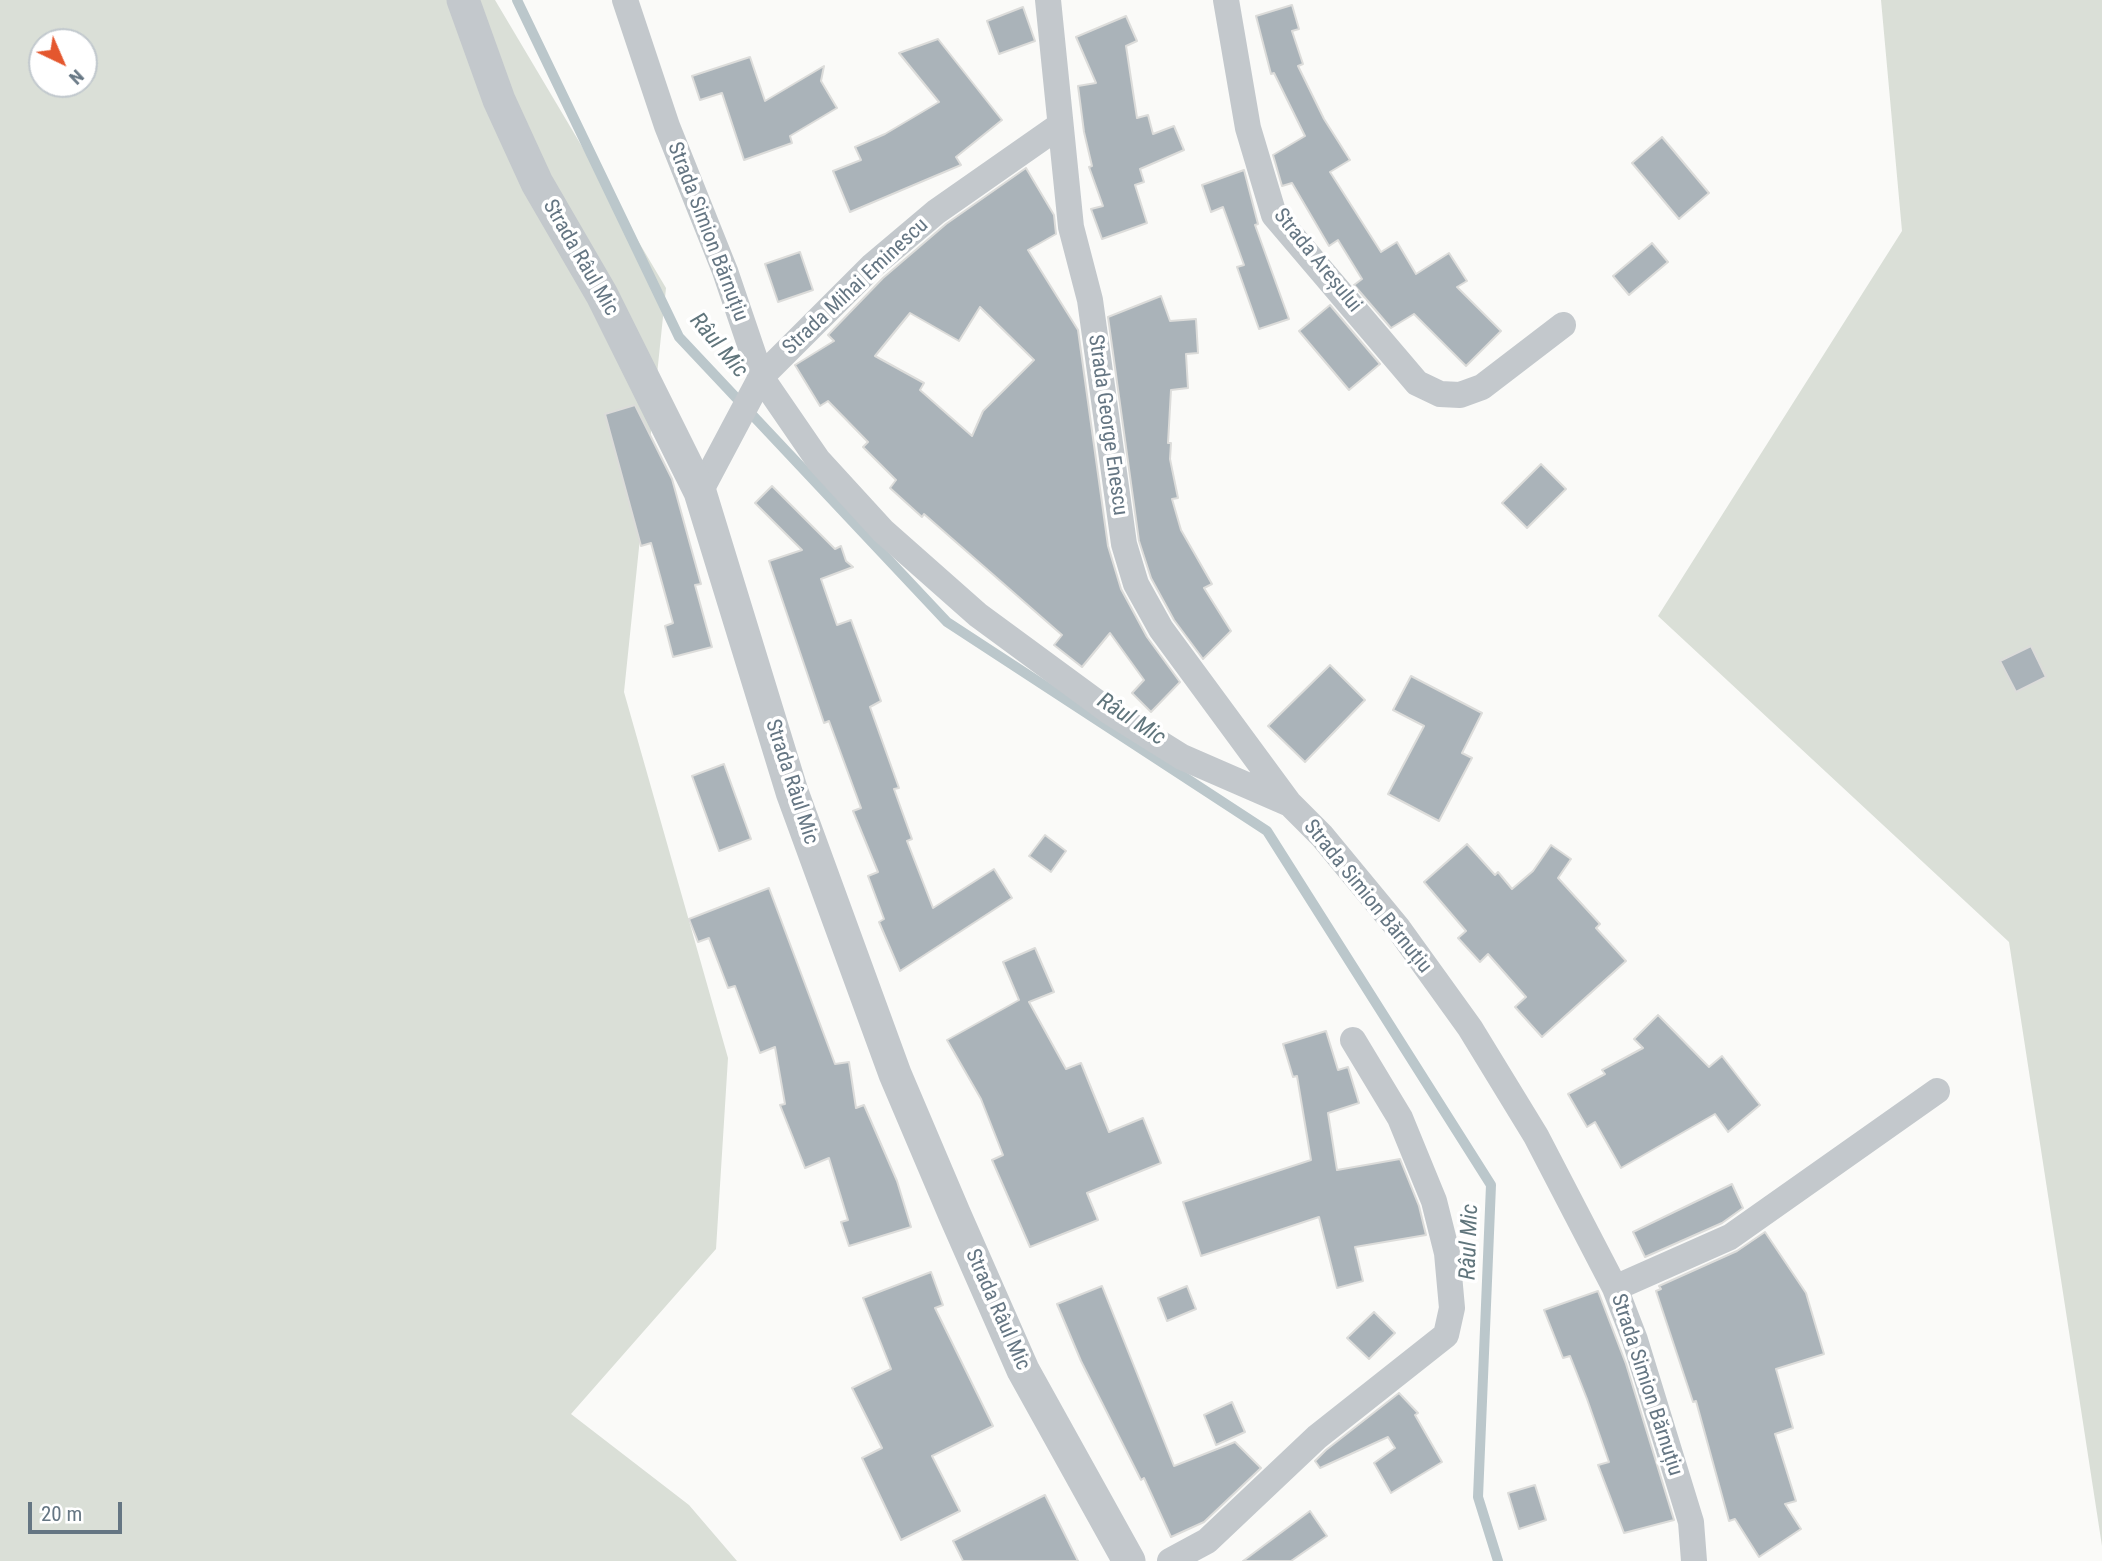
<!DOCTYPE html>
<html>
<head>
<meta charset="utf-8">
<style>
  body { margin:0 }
  #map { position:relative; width:2102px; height:1561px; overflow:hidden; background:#fafaf8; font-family:"Roboto Condensed",sans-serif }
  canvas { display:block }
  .north { position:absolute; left:28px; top:28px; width:70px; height:70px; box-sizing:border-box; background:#fff; border:2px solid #c1c8cd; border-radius:50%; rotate:136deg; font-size:19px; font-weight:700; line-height:28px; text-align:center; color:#657683 }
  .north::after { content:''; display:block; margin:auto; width:24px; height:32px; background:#e4572e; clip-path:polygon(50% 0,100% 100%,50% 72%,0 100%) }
  .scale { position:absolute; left:28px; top:1502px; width:94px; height:32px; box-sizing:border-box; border:4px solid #657683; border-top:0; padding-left:9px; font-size:21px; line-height:24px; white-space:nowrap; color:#657683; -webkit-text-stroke:5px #fff; paint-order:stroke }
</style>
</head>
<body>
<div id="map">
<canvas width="2102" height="1561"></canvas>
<div class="north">N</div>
<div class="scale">20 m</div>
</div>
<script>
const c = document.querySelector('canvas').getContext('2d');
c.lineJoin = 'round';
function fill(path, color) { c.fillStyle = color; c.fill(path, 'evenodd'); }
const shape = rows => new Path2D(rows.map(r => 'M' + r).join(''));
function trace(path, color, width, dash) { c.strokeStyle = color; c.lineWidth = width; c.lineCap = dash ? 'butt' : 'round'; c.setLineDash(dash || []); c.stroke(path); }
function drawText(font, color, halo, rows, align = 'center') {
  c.font = font + ' "Roboto Condensed",sans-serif'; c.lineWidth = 7; c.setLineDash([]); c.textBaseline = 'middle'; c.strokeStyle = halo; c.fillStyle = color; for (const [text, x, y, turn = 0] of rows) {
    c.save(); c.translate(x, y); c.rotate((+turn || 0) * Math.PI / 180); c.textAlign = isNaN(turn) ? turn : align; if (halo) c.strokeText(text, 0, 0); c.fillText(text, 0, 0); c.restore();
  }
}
const green = shape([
  [0,0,495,0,666,288,624,692,728,1058,716,1249,571,1414,689,1505,737,1561,0,1561],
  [42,42,84,42,84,84,42,84],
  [1881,0,2102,0,2102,1546,2009,942,1658,616,1902,231]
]);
const stream = shape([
  [517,0,679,337,947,622,1267,831,1491,1185,1478,1497,1498,1561]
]);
const building = shape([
  [1292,5,1299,29,1292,31,1303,64,1298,66,1324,119,1350,160,1330,172,1381,252,1397,242,1416,274,1449,253,1467,281,1457,287,1501,331,1466,366,1414,314,1391,328,1354,285,1362,279,1338,240,1329,246,1292,183,1282,186,1273,155,1305,136,1274,73,1271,74,1256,16,1292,5],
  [1023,7,1035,41,999,54,987,21,1023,7],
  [1126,16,1137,41,1126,46,1137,118,1148,115,1153,134,1174,126,1184,150,1140,169,1144,182,1135,185,1147,223,1102,239,1091,209,1103,206,1089,167,1092,166,1084,132,1078,86,1096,83,1076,37,1126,16],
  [938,39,1002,120,956,157,961,165,850,212,833,171,861,160,855,147,885,134,939,102,899,53,938,39],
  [750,57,765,101,824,66,821,81,837,108,790,136,792,143,744,160,722,93,700,100,692,76,750,57],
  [1662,137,1709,193,1679,219,1632,163,1662,137],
  [1026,168,1054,215,1056,234,1028,250,1078,330,1108,546,1121,589,1147,637,1180,682,1151,712,1132,693,1144,680,1110,633,1082,667,1054,645,1062,635,924,514,922,517,890,488,896,480,863,447,868,442,828,401,820,406,795,365,834,341,828,335,883,278,946,224,1026,168],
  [980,307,1034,360,983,411,972,436,920,390,924,383,875,356,910,313,959,341,980,307],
  [1244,170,1258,224,1255,225,1289,319,1259,329,1237,267,1244,265,1223,207,1211,212,1202,185,1244,170],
  [1652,243,1668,262,1629,295,1613,276,1652,243],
  [800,252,813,290,778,302,765,264,800,252],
  [1161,296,1170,321,1196,319,1198,353,1186,354,1188,388,1171,390,1168,443,1171,443,1170,459,1178,498,1172,499,1181,530,1212,584,1204,588,1231,631,1203,659,1174,620,1151,578,1139,541,1108,317,1161,296],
  [1330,305,1380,364,1349,390,1299,331,1330,305],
  [635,405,672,479,701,584,695,585,712,647,673,657,665,626,673,623,651,543,641,546,605,414,635,405],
  [1541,464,1566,489,1527,528,1502,503,1541,464],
  [772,486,835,549,841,546,846,561,853,567,821,579,837,625,851,620,881,701,870,707,899,788,894,789,912,839,907,841,933,908,994,869,1012,898,900,971,879,922,884,919,868,876,878,872,853,811,861,808,829,721,824,723,769,561,802,550,755,503,772,486],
  [2031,646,2046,677,2016,692,2000,661,2031,646],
  [1330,665,1365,700,1305,762,1268,726,1330,665],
  [1411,676,1482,713,1462,753,1472,758,1439,821,1388,794,1424,726,1393,710,1411,676],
  [724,764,751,839,719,851,692,776,724,764],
  [1045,835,1066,851,1051,872,1029,856,1045,835],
  [1467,844,1495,875,1498,872,1512,889,1533,871,1551,845,1571,859,1558,878,1600,924,1596,928,1626,961,1542,1037,1515,1007,1526,997,1488,954,1480,962,1458,938,1466,931,1424,882,1467,844],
  [769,888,835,1064,849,1062,856,1108,864,1105,897,1181,911,1227,849,1246,841,1222,848,1220,829,1158,805,1168,780,1105,785,1104,775,1047,760,1053,735,986,728,988,709,938,698,942,689,919,769,888],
  [1035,948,1054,992,1029,1002,1066,1069,1081,1063,1109,1132,1143,1118,1161,1163,1087,1193,1098,1220,1030,1247,992,1160,1003,1155,981,1099,947,1040,1019,1000,1003,962,1035,948],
  [1658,1015,1709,1067,1722,1056,1760,1105,1728,1132,1715,1114,1621,1168,1595,1122,1587,1127,1568,1094,1605,1074,1602,1070,1643,1048,1634,1039,1658,1015],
  [1326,1031,1338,1070,1348,1067,1359,1103,1328,1113,1337,1170,1400,1159,1419,1206,1426,1235,1355,1247,1363,1281,1337,1288,1319,1217,1201,1256,1183,1202,1311,1160,1297,1076,1293,1077,1283,1044,1326,1031],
  [1732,1184,1743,1208,1722,1223,1645,1257,1633,1232,1732,1184],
  [1765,1232,1806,1293,1824,1354,1776,1369,1793,1428,1775,1434,1796,1501,1785,1504,1801,1529,1759,1557,1735,1519,1729,1521,1696,1401,1693,1402,1656,1291,1661,1289,1659,1286,1737,1251,1765,1232],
  [931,1272,943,1305,935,1308,993,1426,932,1456,960,1511,901,1540,862,1458,882,1448,852,1388,891,1369,863,1298,931,1272],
  [1102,1286,1174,1466,1235,1442,1261,1468,1204,1522,1171,1537,1144,1478,1141,1480,1081,1361,1057,1304,1102,1286],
  [1187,1286,1196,1309,1167,1321,1158,1298,1187,1286],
  [1598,1291,1626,1364,1674,1520,1624,1533,1598,1465,1609,1462,1587,1399,1570,1356,1563,1358,1544,1310,1598,1291],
  [1374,1312,1395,1333,1369,1359,1347,1338,1374,1312],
  [1399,1393,1418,1413,1415,1415,1442,1462,1391,1493,1374,1463,1395,1448,1388,1437,1320,1468,1315,1461,1326,1450,1399,1393],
  [1232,1402,1245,1432,1216,1445,1204,1415,1232,1402],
  [1535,1485,1546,1520,1519,1529,1508,1493,1535,1485],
  [1045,1495,1078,1561,963,1561,953,1541,1045,1495],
  [1310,1511,1327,1536,1291,1561,1243,1561,1310,1511]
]);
const minor = shape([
  [625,0,667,126,725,271,761,377,818,460,883,531,978,615,1110,712,1182,757,1290,804,1322,836,1398,928,1470,1028,1536,1136,1615,1288,1635,1340,1691,1522,1694,1561],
  [1048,0,1071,227,1090,300,1124,544,1136,584,1161,629,1289,803],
  [1226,0,1248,128,1274,215,1417,383,1440,394,1460,395,1482,387,1563,325],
  [700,492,761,377,872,266,936,212,1059,126],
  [1615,1288,1730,1237,1937,1091],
  [1170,1561,1207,1541,1317,1437,1446,1335,1452,1308,1447,1253,1434,1201,1400,1118,1353,1040]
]);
const tertiary = shape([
  [463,0,499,100,537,183,602,295,700,492,792,792,895,1074,954,1213,1023,1370,1129,1561]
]);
const streetNames = [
  ["Strada Simion Bărnuțiu",707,232,69],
  ["Strada Râul Mic",580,258,60],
  ["Strada Areșului",1317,261,51],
  ["Strada Mihai Eminescu",856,287,-43],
  ["Strada George Enescu",1107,425,82],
  ["Strada Râul Mic",791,782,72],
  ["Strada Simion Bărnuțiu",1367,897,51],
  ["Strada Râul Mic",997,1310,66],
  ["Strada Simion Bărnuțiu",1646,1385,72]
];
const waterNames = [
  ["Râul Mic",718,346,50],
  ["Râul Mic",1131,720,33],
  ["Râul Mic",1470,1242,-88]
];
fill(green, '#dadfd7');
trace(stream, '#bbc7cb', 10);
fill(building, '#aab3b9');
trace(building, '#dcdcda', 2);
trace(minor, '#c3c8cc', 26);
trace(tertiary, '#c3c8cc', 33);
drawText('21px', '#657683', '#fff', streetNames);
drawText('italic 23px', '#60757c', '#fff', waterNames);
</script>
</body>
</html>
